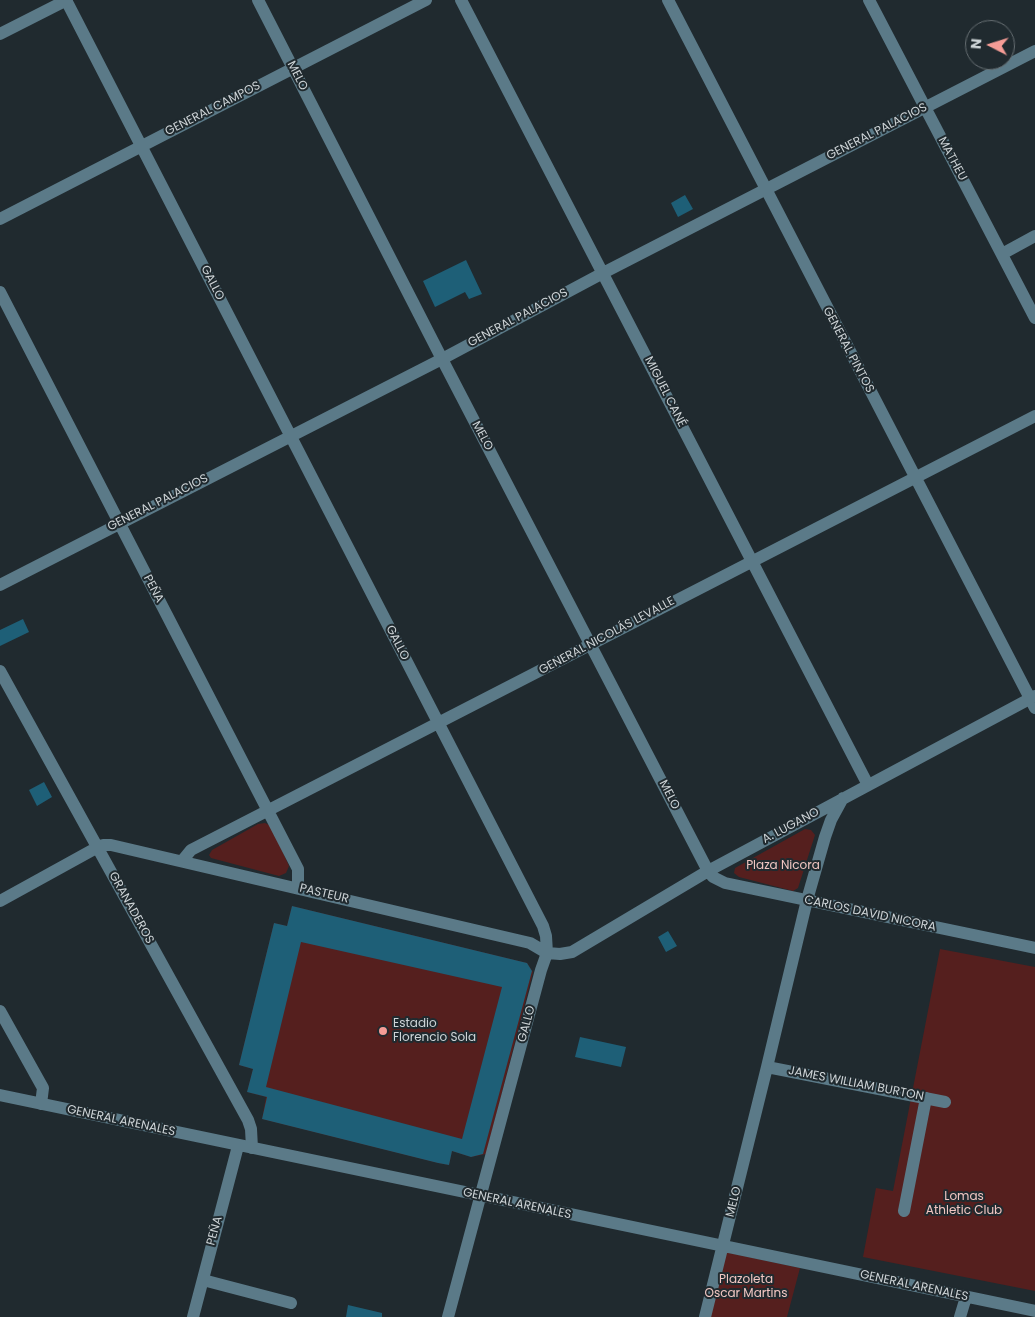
<!DOCTYPE html>
<html>
<head>
<meta charset="utf-8">
<style>
  body { margin:0 }
  #map { position:relative; width:1035px; height:1317px; overflow:hidden; background:#202a2f; font-family:Poppins,sans-serif }
  canvas { display:block }
  .north { position:absolute; left:965px; top:20px; width:50px; height:50px; box-sizing:border-box; background:#202a2f; border:1px solid #666e72; border-radius:50%; rotate:275deg; font-size:14px; font-weight:700; line-height:20px; text-align:center; color:#ced4d7 }
  .north::after { content:''; display:block; margin:auto; width:18px; height:22px; background:#f59c96; clip-path:polygon(50% 0,100% 100%,50% 72%,0 100%) }
</style>
</head>
<body>
<div id="map">
<canvas width="1035" height="1317"></canvas>
<div class="north">N</div>
</div>
<script>
const c = document.querySelector('canvas').getContext('2d');
c.lineJoin = 'round';
function fill(path, color) { c.fillStyle = color; c.fill(path, 'evenodd'); }
const shape = rows => new Path2D(rows.map(r => 'M' + r).join(''));
function trace(path, color, width, dash) { c.strokeStyle = color; c.lineWidth = width; c.lineCap = dash ? 'butt' : 'round'; c.setLineDash(dash || []); c.stroke(path); }
function drawText(font, color, halo, rows, align = 'center') {
  c.font = font + ' Poppins,sans-serif'; c.lineWidth = 4; c.setLineDash([]); c.textBaseline = 'middle'; c.strokeStyle = halo; c.fillStyle = color; for (const [text, x, y, turn = 0] of rows) {
    c.save(); c.translate(x, y); c.rotate((+turn || 0) * Math.PI / 180); c.textAlign = isNaN(turn) ? turn : align; if (halo) c.strokeText(text, 0, 0); c.fillText(text, 0, 0); c.restore();
  }
}
const green = shape([
  [265,823,271,826,289,866,286,873,279,876,211,858,209,855,212,850,258,824],
  [805,829,811,830,815,835,798,888,793,891,739,877,734,873,735,868],
  [292,906,527,963,533,972,486,1154,471,1157,452,1151,449,1165,438,1163,262,1119,266,1097,247,1092,253,1069,239,1065,274,923,287,926],
  [940,949,1035,967,1035,1291,863,1257,876,1188,893,1191],
  [725,1252,800,1268,787,1317,708,1317]
]);
const building = shape([
  [685,195,693,209,678,217,671,203],
  [466,260,482,294,469,299,465,292,435,307,423,281],
  [23,619,29,632,0,646,0,630],
  [44,782,52,797,37,806,29,790],
  [292,906,527,963,532,971,483,1154,471,1157,452,1151,449,1165,438,1163,262,1119,267,1097,247,1092,253,1069,239,1065,274,923,287,926],
  [301,942,502,987,462,1139,266,1087],
  [668,931,677,946,666,952,658,937],
  [580,1037,626,1047,621,1067,575,1057],
  [348,1305,382,1313,382,1317,346,1317]
]);
const minor = shape([
  [66,0,543,926,546,936,547,953,541,970,448,1317],
  [258,0,442,359,708,871,713,877,725,883,1035,948],
  [461,0,868,785],
  [668,0,1035,708],
  [869,0,1035,318],
  [0,34,67,0],
  [0,219,426,0],
  [1002,254,1035,236],
  [0,292,298,869,298,888],
  [0,585,442,359,603,273,1035,51],
  [0,671,248,1120,251,1129,252,1148],
  [182,861,191,850,1035,416],
  [0,901,98,847,103,845,111,845,530,943,547,953,560,954,572,952,708,871,1035,696],
  [0,1011,43,1088,41,1104],
  [767,1067,945,1102],
  [0,1095,1035,1311],
  [904,1211,926,1098],
  [203,1280,291,1303],
  [193,1317,238,1146],
  [705,1317,767,1067,807,900,825,837,831,820,843,798],
  [960,1317,966,1297]
]);
const markers = [
  [383,1031,5,"#f59c96"]
];
const streetNames = [
  ["MELO",297,76,63],
  ["GENERAL CAMPOS",213,109,-27],
  ["GENERAL PALACIOS",877,132,-27],
  ["MATHEU",952,159,62],
  ["GALLO",212,283,63],
  ["GENERAL PALACIOS",518,318,-28],
  ["GENERAL PINTOS",848,350,62],
  ["MIGUEL CANÉ",665,392,63],
  ["MELO",482,436,62],
  ["GENERAL PALACIOS",158,503,-27],
  ["PEÑA",153,589,62],
  ["GENERAL NICOLÁS LEVALLE",607,636,-28],
  ["GALLO",397,643,63],
  ["MELO",669,795,63],
  ["A. LUGANO",791,826,-28],
  ["PASTEUR",324,894,13],
  ["GRANADEROS",131,908,61],
  ["CARLOS DAVID NICORA",870,914,12],
  ["GALLO",527,1024,-75],
  ["JAMES WILLIAM BURTON",856,1084,11],
  ["GENERAL ARENALES",121,1121,12],
  ["MELO",734,1202,-76],
  ["GENERAL ARENALES",517,1204,12],
  ["PEÑA",215,1231,-75],
  ["GENERAL ARENALES",914,1286,12]
];
const parkNames = [
  ["Plaza Nicora",783,866],
  ["Lomas",964,1197],
  ["Athletic Club",964,1211],
  ["Plazoleta",746,1280],
  ["Oscar Martins",746,1294]
];
const poiNames = [
  ["Estadio",393,1024],
  ["Florencio Sola",393,1038]
];
fill(green, '#551f1e');
fill(building, '#1e5f77');
trace(minor, '#5b7a88', 12);
for (const [x, y, r, color] of markers) { const dot = new Path2D(); dot.arc(x, y, r, 0, 2 * Math.PI); c.fillStyle = color; c.fill(dot); trace(dot, '#202a2f', 2); }
drawText('12px', '#ced4d7', '#202a2f', streetNames);
drawText('12px', '#f1c6c2', '#202a2f', parkNames);
drawText('12px', '#ced4d7', '#202a2f', poiNames, 'left');
</script>
</body>
</html>
